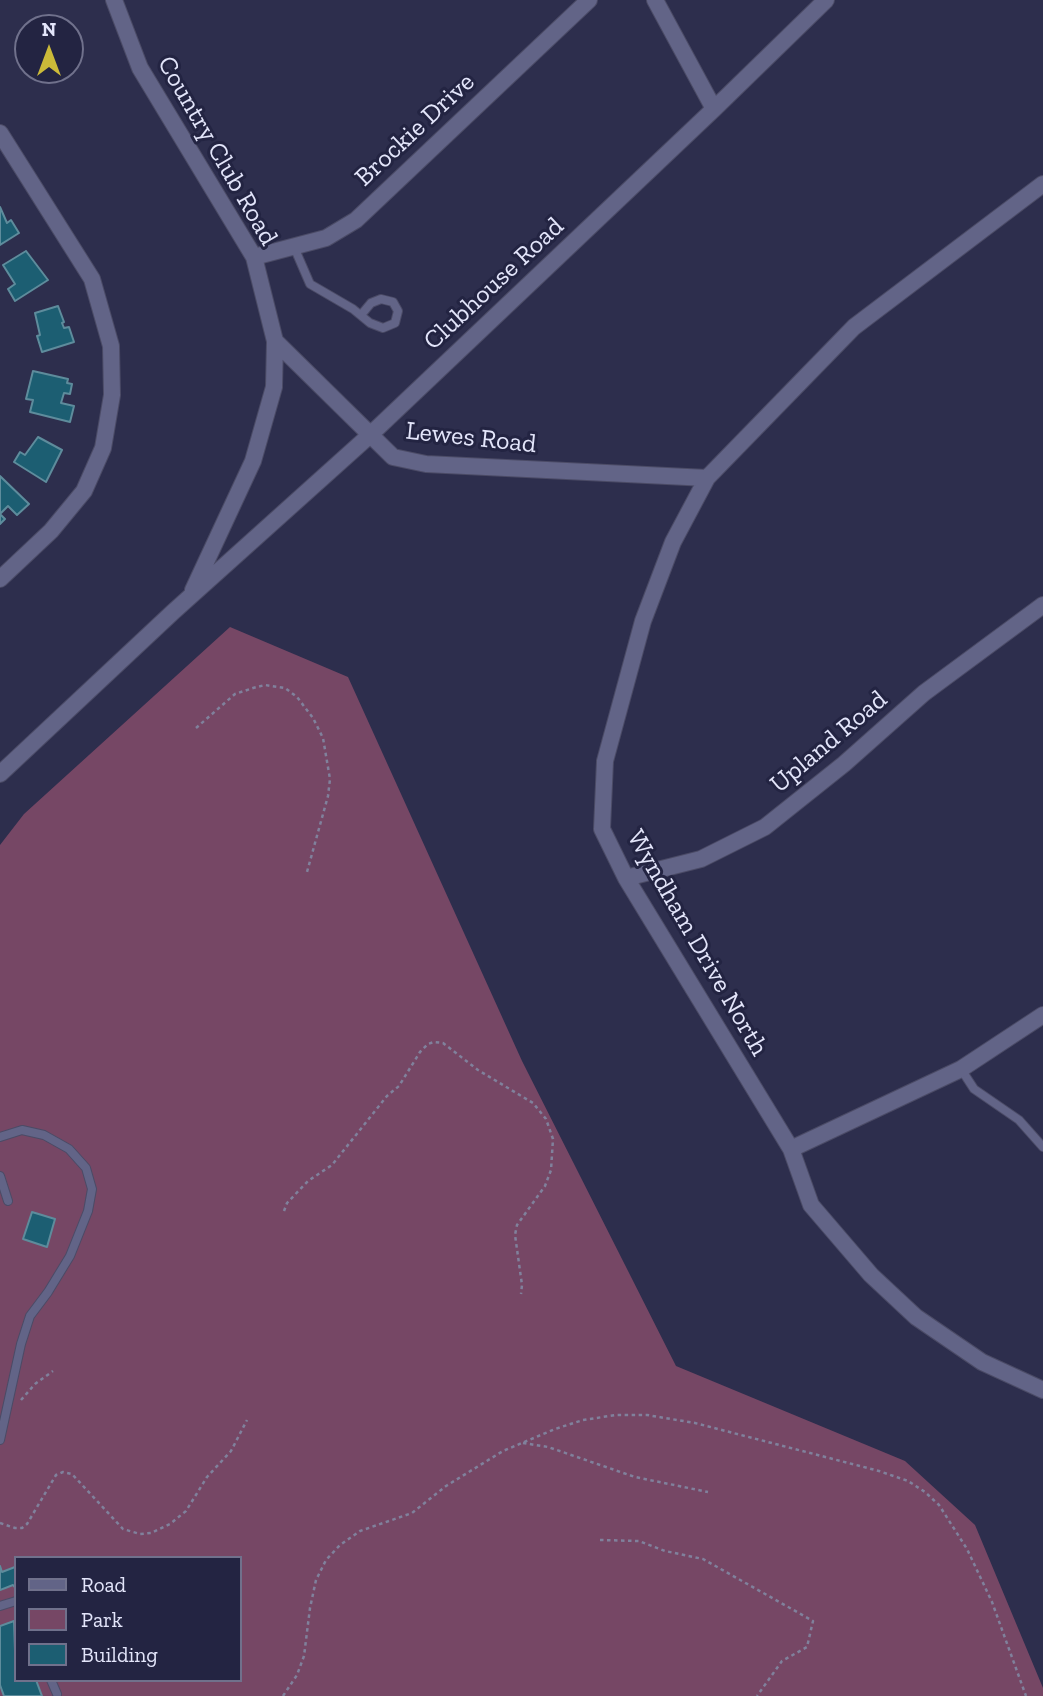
<!DOCTYPE html>
<html>
<head>
<meta charset="utf-8">
<style>
  body { margin:0 }
  #map { position:relative; width:1043px; height:1696px; overflow:hidden; background:#2d2e4d; font-family:"Zilla Slab",serif }
  canvas { display:block }
  .legend { position:absolute; left:14px; top:1556px; width:228px; height:126px; box-sizing:border-box; background:#232442; border:2px solid #70718c; margin:0; padding:9px 12px; list-style:none; font-size:21px; color:#e3e5fa }
  .legend li { display:flex; align-items:center; gap:14px; height:35px }
  .legend b { width:35px; border:2px solid #70718c }
  .north { position:absolute; left:14px; top:14px; width:70px; height:70px; box-sizing:border-box; background:#232442; border:2px solid #70718c; border-radius:50%; rotate:0deg; font-size:19px; font-weight:700; line-height:28px; text-align:center; color:#e3e5fa }
  .north::after { content:''; display:block; margin:auto; width:24px; height:32px; background:#cbba39; clip-path:polygon(50% 0,100% 100%,50% 72%,0 100%) }
</style>
</head>
<body>
<div id="map">
<canvas width="1043" height="1696"></canvas>
<ul class="legend">
<li><b style="height:9px;background:#626487"></b>Road</li>
<li><b style="height:19px;background:#764765"></b>Park</li>
<li><b style="height:19px;background:#1c5e72"></b>Building</li>
</ul>
<div class="north">N</div>
</div>
<script>
const c = document.querySelector('canvas').getContext('2d');
c.lineJoin = 'round';
function fill(path, color) { c.fillStyle = color; c.fill(path, 'evenodd'); }
const shape = rows => new Path2D(rows.map(r => 'M' + r).join(''));
function trace(path, color, width, dash) { c.strokeStyle = color; c.lineWidth = width; c.lineCap = dash ? 'butt' : 'round'; c.setLineDash(dash || []); c.stroke(path); }
function drawText(font, color, halo, rows, align = 'center') {
  c.font = font + ' "Zilla Slab",serif'; c.lineWidth = 6; c.setLineDash([]); c.textBaseline = 'middle'; c.strokeStyle = halo; c.fillStyle = color; for (const [text, x, y, turn = 0] of rows) {
    c.save(); c.translate(x, y); c.rotate((+turn || 0) * Math.PI / 180); c.textAlign = isNaN(turn) ? turn : align; if (halo) c.strokeText(text, 0, 0); c.fillText(text, 0, 0); c.restore();
  }
}
const green = shape([
  [230,627,348,677,522,1061,676,1366,905,1461,975,1525,1043,1688,1043,1696,0,1696,0,845,24,814],
  [16,1558,240,1558,240,1680,16,1680]
]);
const building = shape([
  [0,207,7,223,11,220,19,233,0,245,0,207],
  [26,251,48,280,15,301,8,289,15,284,3,265,26,251],
  [58,306,64,322,62,323,64,328,69,327,74,342,42,352,37,336,40,335,35,313,58,306],
  [33,371,68,379,67,383,72,384,70,394,64,393,61,403,74,406,70,422,30,412,33,400,26,399,33,371],
  [38,437,62,450,46,482,14,462,20,452,25,455,38,437],
  [0,476,29,504,17,515,8,506,0,514,5,519,0,524,0,476],
  [32,1212,55,1219,47,1247,23,1239,32,1212],
  [0,1566,2,1572,15,1567,16,1589,13,1585,0,1590,0,1566],
  [14,1621,16,1680,36,1680,42,1696,4,1696,0,1685,0,1626,14,1621]
]);
const path = shape([
  [196,728,235,694,253,688,265,685,285,688,297,697,313,718,323,738,330,779,328,796,307,872],
  [284,1211,287,1203,308,1181,332,1165,387,1096,399,1086,420,1052,428,1044,434,1042,443,1043,478,1070,533,1103,546,1119,553,1139,551,1170,545,1186,517,1225,515,1235,522,1285,521,1294],
  [21,1400,35,1384,53,1371],
  [523,1443,548,1447,635,1477,708,1492],
  [0,1523,15,1528,22,1528,27,1524,56,1475,63,1472,72,1474,123,1529,140,1534,151,1533,170,1524,186,1511,207,1477,231,1451,247,1420],
  [600,1540,639,1541,665,1551,703,1559,813,1621,807,1647,782,1661,757,1696],
  [283,1696,297,1675,304,1656,310,1608,316,1580,326,1560,340,1545,360,1531,412,1513,446,1486,503,1451,555,1429,583,1420,616,1415,647,1415,695,1423,879,1471,908,1481,925,1492,939,1505,967,1549,992,1602,1026,1696]
]);
const lane = shape([
  [294,247,310,284,353,309,370,323,383,328,395,323,398,311,393,302,381,299,371,303,361,315],
  [961,1069,974,1089,1019,1120,1043,1147],
  [0,1137,22,1130,44,1135,69,1149,86,1168,92,1189,88,1211,70,1256,48,1292,30,1316,21,1344,0,1440],
  [0,1176,8,1201],
  [0,1606,16,1601],
  [51,1680,57,1694]
]);
const street = shape([
  [114,0,140,68,254,257,275,341,274,387,253,461,193,590],
  [655,0,714,109],
  [0,133,92,279,111,346,112,395,103,448,84,491,51,531,0,579],
  [1043,184,854,327,707,478,673,542,643,621,605,761,602,829,626,878,791,1149,811,1205,871,1275,916,1317,982,1362,1043,1390],
  [254,257,326,238,356,220,589,0],
  [275,341,393,457,426,464,707,478],
  [0,774,173,612,370,435,714,109,826,0],
  [626,878,701,859,765,827,844,764,924,693,1043,605],
  [791,1149,961,1069,1043,1015]
]);
const streetNames = [
  ["Brockie Drive",415,130,-43],
  ["Country Club Road",217,151,60],
  ["Clubhouse Road",494,284,-43],
  ["Lewes Road",471,438,6],
  ["Upland Road",829,742,-40],
  ["Wyndham Drive North",697,943,60]
];
fill(green, '#764765');
fill(building, '#1c5e72');
trace(building, '#5e8c9c', 2);
trace(lane, '#4b4b66', 10);
trace(street, '#4b4b66', 18);
trace(path, '#80819c', 2.5, [3.5, 3.5]);
trace(lane, '#626487', 8);
trace(street, '#626487', 16);
drawText('26px', '#e3e5fa', '#232442', streetNames);
</script>
</body>
</html>
